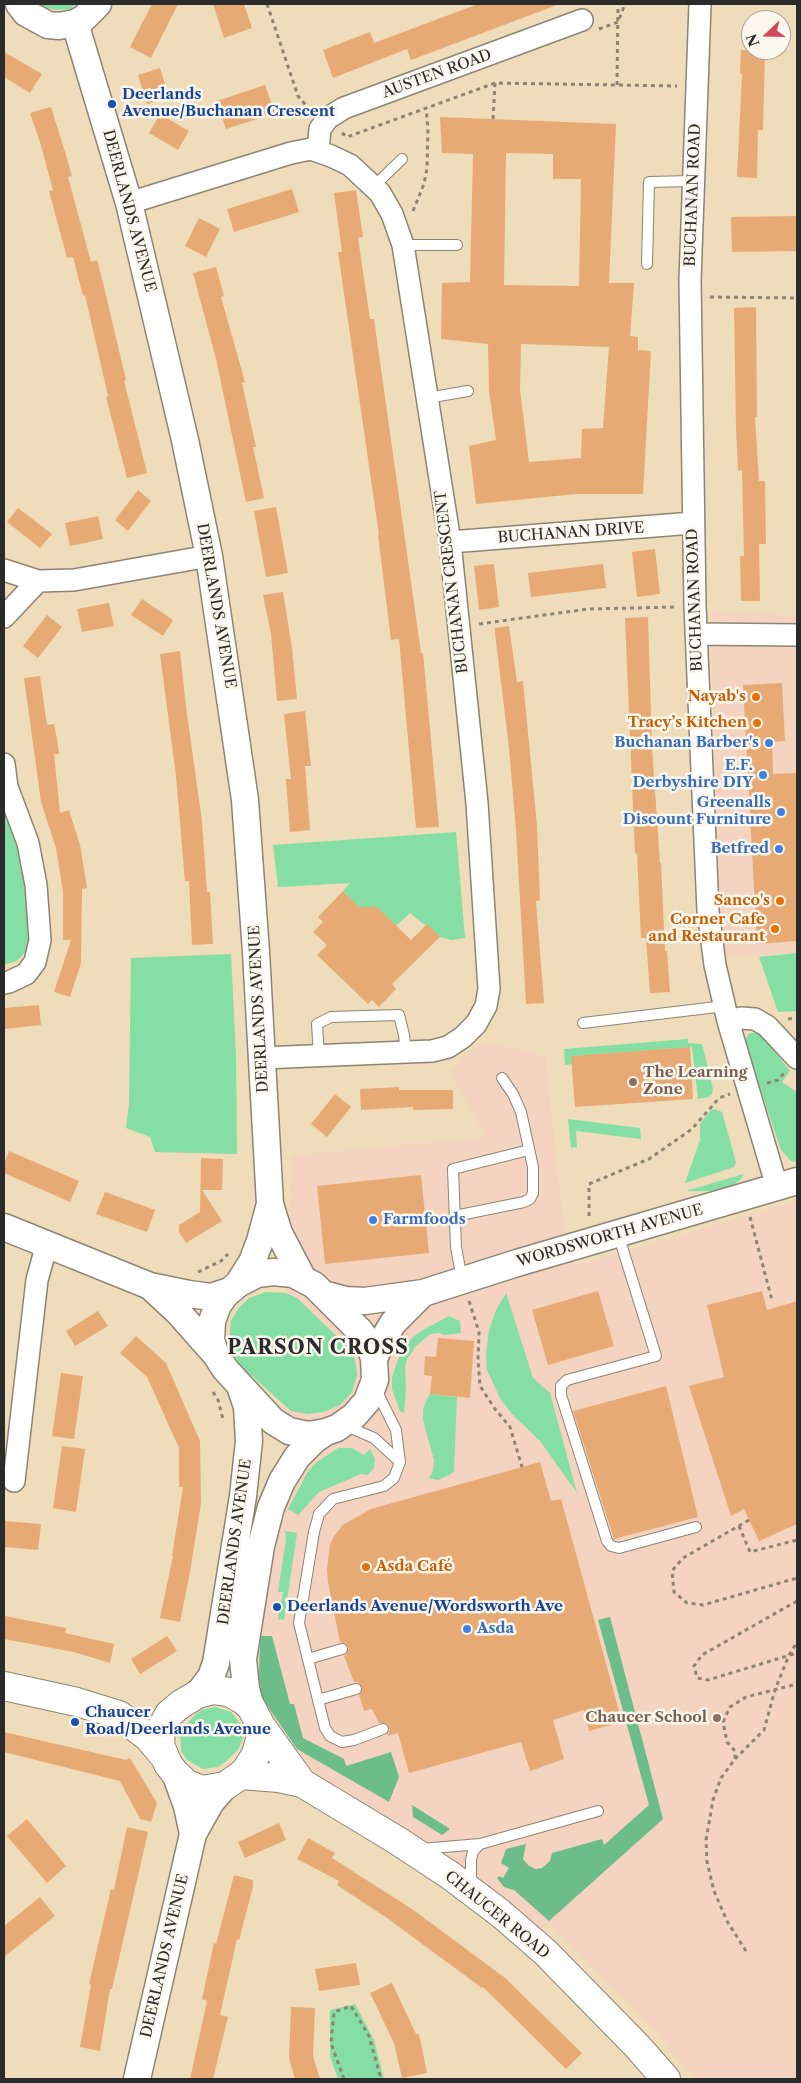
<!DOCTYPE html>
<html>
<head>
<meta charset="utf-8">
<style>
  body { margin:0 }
  #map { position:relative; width:801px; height:2083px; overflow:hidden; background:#efdcbb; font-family:"Libre Caslon Text",serif }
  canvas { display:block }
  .frame { position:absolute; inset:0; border:5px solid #2b2b2b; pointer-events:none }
  .north { position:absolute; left:741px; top:10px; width:50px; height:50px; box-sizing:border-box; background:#fbf7ec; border:1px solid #a8a59f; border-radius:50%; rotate:249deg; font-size:14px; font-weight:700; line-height:20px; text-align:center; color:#2b2b2b }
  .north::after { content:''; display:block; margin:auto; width:18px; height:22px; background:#d1495b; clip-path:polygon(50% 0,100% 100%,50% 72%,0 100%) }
</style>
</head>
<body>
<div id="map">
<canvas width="801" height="2083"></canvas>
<div class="frame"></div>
<div class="north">N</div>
</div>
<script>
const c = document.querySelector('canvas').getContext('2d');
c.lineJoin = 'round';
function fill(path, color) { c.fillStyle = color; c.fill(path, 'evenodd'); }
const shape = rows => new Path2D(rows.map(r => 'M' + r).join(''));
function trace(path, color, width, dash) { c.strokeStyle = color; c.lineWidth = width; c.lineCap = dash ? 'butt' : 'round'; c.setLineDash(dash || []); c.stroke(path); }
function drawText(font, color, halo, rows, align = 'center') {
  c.font = font + ' "Libre Caslon Text",serif'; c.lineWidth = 5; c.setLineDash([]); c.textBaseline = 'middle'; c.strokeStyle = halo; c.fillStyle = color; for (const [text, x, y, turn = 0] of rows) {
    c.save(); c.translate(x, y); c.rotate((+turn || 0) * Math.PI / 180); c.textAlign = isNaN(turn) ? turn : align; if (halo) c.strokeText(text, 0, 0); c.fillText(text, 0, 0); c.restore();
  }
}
const built = shape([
  [712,611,797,616,797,953,714,958],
  [483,1041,545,1056,563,1219,574,1266,797,1201,797,2079,697,2079,637,2012,549,1922,529,1939,302,1783,246,1689,282,1457,291,1156,486,1137,450,1071]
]);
const green = shape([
  [39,4,77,4,69,9,57,10,47,8],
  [4,806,26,866,30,918,28,949,17,961,4,965],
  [456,832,465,938,451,940,440,937,410,913,396,926,377,907,359,907,343,891,350,883,278,887,273,845],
  [797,953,797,1011,778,1012,759,957],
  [231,954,236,1055,237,1154,155,1152,150,1137,126,1128,129,1104,131,958],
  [750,1033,760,1033,790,1071,782,1082,797,1092,797,1162,791,1161,781,1150,744,1040],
  [688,1039,688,1043,702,1044,713,1089,712,1094,709,1097,698,1099,692,1047,572,1056,572,1064,565,1065,564,1049],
  [715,1109,722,1112,736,1162,734,1167,685,1183,700,1140,700,1124,711,1110],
  [568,1119,640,1128,641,1139,576,1131,577,1147,571,1148],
  [744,1174,741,1179,735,1184,714,1191,686,1191],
  [266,1292,286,1293,297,1298,348,1347,355,1360,357,1375,352,1392,340,1405,324,1412,308,1414,291,1411,241,1366,233,1355,229,1342,231,1321,238,1309,249,1298],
  [506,1293,533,1378,550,1393,577,1493,540,1441,513,1415,501,1400,487,1370,486,1354,489,1330,496,1310],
  [449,1316,460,1321,461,1333,445,1335,439,1333,430,1334,416,1346,407,1359,405,1366,406,1389,404,1413,400,1411,392,1389,392,1377,400,1354,412,1338,421,1331],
  [430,1394,457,1397,454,1471,451,1474,438,1480,429,1478,433,1471,434,1460,423,1420,423,1410,427,1399],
  [338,1448,352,1448,364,1455,370,1449,375,1459,374,1468,368,1475,361,1474,319,1492,298,1515,288,1509,308,1471,317,1462],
  [285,1531,297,1533,284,1620,278,1619,283,1592,278,1592,286,1539],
  [215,1707,231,1712,242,1726,244,1735,238,1750,225,1762,218,1767,203,1769,187,1760,181,1751,180,1731,196,1714,202,1710],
  [355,2004,374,2040,384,2079,338,2079,330,2056,330,2010]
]);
const forest = shape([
  [610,1617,663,1819,549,1921,514,1890,504,1887,497,1878,499,1876,503,1878,509,1868,501,1863,506,1849,526,1844,523,1859,528,1865,535,1869,542,1868,550,1861,552,1853,602,1839,604,1845,649,1805,598,1620],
  [260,1636,272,1636,290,1704,294,1704,303,1738,344,1759,346,1766,391,1752,399,1777,389,1802,297,1749,262,1698,259,1675],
  [412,1805,450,1829,442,1835,413,1817]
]);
const building = shape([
  [152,4,178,4,151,58,130,47],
  [213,4,244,4,252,28,224,38],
  [478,4,557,5,411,60,407,49,333,78,323,50,370,32,374,43],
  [741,50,765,50,763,130,758,130,757,178,737,177,742,74,740,74],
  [4,52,42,74,30,93,4,77],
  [160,68,169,97,147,104,138,75],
  [265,85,275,113,226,129,217,101],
  [51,107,66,155,72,176,68,177,91,262,97,260,104,287,126,380,124,381,147,473,127,478,106,397,108,396,85,295,83,296,73,257,67,258,49,191,53,190,40,142,30,113],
  [160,114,189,131,178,150,149,133],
  [440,117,616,124,609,283,634,283,630,336,638,337,638,350,651,351,643,494,576,494,476,504,469,446,496,440,489,391,488,344,441,339,442,283,470,282,473,154,442,153],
  [506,153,553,154,553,179,581,179,579,286,504,285],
  [521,344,609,347,603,428,582,429,581,458,529,462,520,390],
  [292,189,299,212,234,232,227,209],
  [356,190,363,237,358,238,370,319,374,319,421,653,423,653,439,827,416,828,399,639,391,640,378,535,379,535,338,252,342,252,334,193],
  [797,216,797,251,732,252,731,217],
  [199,218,220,229,206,257,185,246],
  [216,267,224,296,221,297,245,382,242,383,256,447,253,447,264,498,246,502,216,359,193,273],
  [756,307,757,417,755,417,759,481,765,481,766,544,759,544,760,601,741,601,740,556,744,556,742,470,738,471,736,428,734,308],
  [138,490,151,501,128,531,115,520],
  [276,507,288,573,266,577,254,511],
  [18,508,52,534,40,548,7,522],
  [98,516,103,539,70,546,65,523],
  [655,549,660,594,637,597,632,552],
  [494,564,499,607,479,610,474,566],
  [603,564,606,588,531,597,528,573],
  [283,592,292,648,297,699,277,701,271,634,263,595],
  [142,599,173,620,163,636,131,615],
  [109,603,114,626,82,632,77,609],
  [47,615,62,627,38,658,23,646],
  [648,617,652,747,660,863,661,863,665,951,667,951,670,992,650,993,646,938,641,938,637,853,635,854,625,618],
  [509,626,517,682,523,681,537,826,540,900,536,901,544,1003,526,1004,516,830,509,748,495,633,495,628],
  [180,651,186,707,202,821,207,892,210,892,213,944,192,945,189,881,185,881,176,776,160,654],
  [40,676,47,725,54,724,57,739,59,754,54,754,60,813,69,810,80,845,87,888,82,889,81,963,70,997,54,992,71,940,63,940,63,892,56,848,41,802,24,678],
  [782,683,785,741,772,742,773,774,797,773,797,941,757,944,743,685],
  [305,711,311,766,305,766,310,830,290,832,286,779,291,779,284,714],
  [343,891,359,907,377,907,411,940,427,924,440,937,392,984,396,989,379,1007,372,1000,368,1004,317,955,327,945,313,932,323,922,318,917],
  [39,1005,41,1025,4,1029,4,1008],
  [690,1047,693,1099,575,1107,571,1056],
  [399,1087,399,1090,453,1090,453,1109,413,1110,413,1107,361,1110,360,1089],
  [335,1094,351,1107,327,1137,311,1124],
  [9,1151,79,1181,70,1202,4,1173,4,1164],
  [201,1158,223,1159,222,1190,202,1190,222,1221,186,1243,179,1232,179,1225,200,1212],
  [421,1175,429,1253,325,1264,317,1186],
  [105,1192,155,1210,147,1232,96,1214],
  [598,1291,614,1346,548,1365,532,1310],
  [762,1291,767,1310,797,1301,797,1524,759,1541,744,1509,731,1516,689,1386,724,1377,707,1305],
  [98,1311,108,1326,75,1346,66,1331],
  [136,1336,166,1363,200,1441,201,1503,190,1572,180,1622,160,1618,173,1556,172,1556,183,1487,179,1487,179,1448,147,1377,120,1353],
  [438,1338,474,1341,470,1398,430,1394,432,1376,424,1375,425,1356,436,1357],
  [61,1373,83,1376,74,1439,52,1436],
  [666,1386,698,1517,614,1539,573,1411],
  [62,1446,85,1449,76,1512,53,1508],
  [540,1462,551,1501,561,1499,622,1722,589,1731,584,1710,553,1720,564,1759,530,1771,521,1742,409,1773,398,1733,387,1736,390,1730,388,1724,379,1723,372,1709,364,1711,359,1695,362,1691,362,1687,358,1682,354,1682,344,1656,347,1653,349,1648,346,1644,340,1642,328,1582,327,1569,330,1544,335,1535,343,1525,371,1509],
  [4,1521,41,1524,38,1550,4,1547],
  [5,1616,66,1628,65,1633,114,1644,110,1663,74,1652,4,1639],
  [167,1636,177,1651,140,1674,131,1659],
  [4,1732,126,1760,130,1758,157,1803,151,1822,140,1819,120,1781,4,1752],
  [27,1819,66,1866,47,1883,7,1836],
  [279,1823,286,1840,245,1858,238,1842],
  [127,1827,148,1832,112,1989,110,1989,100,2051,80,2047,91,1985,89,1984,111,1889,114,1890],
  [308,1838,335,1853,332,1858,412,1909,504,1977,582,2053,566,2069,483,1987,482,1988,387,1918,337,1885,339,1881,297,1859],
  [234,1875,253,1880,253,1887,239,1940,237,1939,220,2015,228,2017,221,2046,213,2079,190,2079,207,2001,202,1999,214,1943,216,1944],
  [40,1897,55,1916,4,1957,4,1926],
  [356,1963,360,1985,319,1991,315,1969],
  [392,1983,416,2034,419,2034,427,2073,402,2078,394,2043,370,1993],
  [291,2007,315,2008,313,2056,320,2079,295,2079,289,2058]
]);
const path = shape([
  [267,4,298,96,309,109],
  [599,29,618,22,625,4],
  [617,85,618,4],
  [493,119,495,83,677,86],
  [342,133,347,137,495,83],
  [413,211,424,184,427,168,428,129,426,108],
  [710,297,797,298],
  [479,624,588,609,677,607],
  [788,1019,797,1018],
  [767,1083,778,1080,785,1072],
  [589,1216,589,1184,649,1159,692,1129,719,1098,730,1094],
  [750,1217,772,1300],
  [198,1272,221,1261,228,1254],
  [469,1301,479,1332,478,1360,480,1386,495,1409,510,1427,522,1467],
  [213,1392,218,1400,223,1419],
  [749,1520,683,1558,672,1571,674,1592,687,1603,703,1605,797,1578],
  [739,1526,750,1552,797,1540],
  [797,1601,702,1655,694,1666,697,1678,708,1680,797,1653],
  [735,1759,764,1730,775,1690,789,1655,797,1642],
  [746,1951,727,1921,714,1891,707,1862,706,1840,713,1800,721,1778,735,1759,735,1751,727,1742,723,1722,730,1707,746,1697,797,1684],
  [344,2079,331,2043,334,2012,351,2006,369,2036,381,2079]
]);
const service = shape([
  [374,186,402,159],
  [403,245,457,245],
  [647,264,649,182,693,181],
  [427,398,468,391],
  [583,1023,725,1006],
  [319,1056,317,1024,331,1017,399,1015,404,1035,406,1054],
  [455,1216,524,1202,530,1199,533,1193,533,1167,521,1112,513,1094,502,1078],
  [618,1234,656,1356,567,1380,561,1386,561,1395,607,1541,611,1546,619,1548,696,1527],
  [462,1280,456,1247,453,1169,529,1150],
  [377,1388,380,1398,396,1430,400,1462,394,1478,384,1486,333,1499,319,1514,314,1532,299,1623,325,1728,330,1736,342,1742,354,1740,383,1729],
  [343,1428,353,1429,374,1438,400,1462],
  [308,1659,342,1649],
  [318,1700,356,1689],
  [421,1849,480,1844],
  [471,1886,471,1860,473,1851,480,1844,598,1811]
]);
const minor = shape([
  [700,4,690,280,695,606,708,911,715,965,728,1021,777,1187],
  [318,151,320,129,328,118,344,108,582,20],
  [129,203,291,153,311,149,331,156,350,165,380,193,392,214,403,245,450,542,477,803,489,989,486,1006,476,1024,463,1037,448,1047,432,1051,261,1058],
  [450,542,693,523],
  [4,570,38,581,74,580,209,556],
  [4,617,38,581],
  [696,634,797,635],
  [4,764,7,787,28,843,36,885,40,940,35,962,26,974,9,982,4,983],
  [728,1021,741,1018,755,1019,767,1026,797,1058],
  [14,1481,37,1280,47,1244]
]);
const tertiary = shape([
  [19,4,26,13,48,25,59,26,75,23,84,18,98,4],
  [75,23,129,203,185,440,209,556,245,800,256,952,270,1204,279,1233,302,1277],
  [4,1227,150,1286,189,1294,211,1297,229,1291],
  [273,1272,293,1274,314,1285,360,1331,370,1345,374,1359,375,1380,367,1401,354,1416,337,1428,326,1432,308,1435,289,1431,273,1421,225,1369,216,1355,211,1340,212,1321,218,1305,225,1295,238,1284,257,1274,273,1272],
  [238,1284,252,1262,260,1241,270,1204],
  [150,1286,178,1312,216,1355],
  [323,1294,346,1300,365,1301,423,1293,517,1263,797,1181],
  [374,1359,380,1345,393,1323,423,1293],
  [198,1694,211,1677,216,1663,243,1496,249,1441,247,1407,240,1386],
  [251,1707,246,1689,243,1659,261,1546,271,1507,282,1481,297,1457,314,1440,326,1432],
  [175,1773,187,1806,193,1834],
  [137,2079,193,1834,211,1802,225,1786]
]);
const secondary = shape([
  [4,1686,77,1702,119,1715,148,1737,163,1755],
  [213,1690,229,1692,243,1700,251,1707,261,1726,260,1739,256,1754,247,1769,241,1775,225,1786,202,1790,187,1784,175,1773,168,1764,160,1745,161,1729,169,1714,181,1704,198,1694,213,1690],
  [261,1726,302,1783],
  [241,1775,279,1778,302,1783,398,1841,451,1876,500,1913,545,1952,637,2046,666,2079]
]);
const markers = [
  [112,104,5,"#1a4fb4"],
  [756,697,5,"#e8710a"],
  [757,723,5,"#e8710a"],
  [769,743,5,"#3f7fe0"],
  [763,775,5,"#3f7fe0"],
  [781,812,5,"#3f7fe0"],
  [779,849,5,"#3f7fe0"],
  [780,901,5,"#e8710a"],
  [775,929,5,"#e8710a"],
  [633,1082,5,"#8d6e63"],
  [373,1220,5,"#3f7fe0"],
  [366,1567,5,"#e8710a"],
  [277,1607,5,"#1a4fb4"],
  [467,1629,5,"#3f7fe0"],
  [717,1718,5,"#8d6e63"],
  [75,1722,5,"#1a4fb4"]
];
const streetNames = [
  ["AUSTEN ROAD",437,74,-20],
  ["BUCHANAN ROAD",693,195,-88],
  ["DEERLANDS AVENUE",129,211,75],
  ["BUCHANAN DRIVE",571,533,-4],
  ["BUCHANAN CRESCENT",452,582,-97],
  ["BUCHANAN ROAD",695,600,-92],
  ["DEERLANDS AVENUE",216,606,80],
  ["DEERLANDS AVENUE",259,1009,-93],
  ["WORDSWORTH AVENUE",610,1236,-16],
  ["DEERLANDS AVENUE",235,1542,-82],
  ["CHAUCER ROAD",497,1915,39],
  ["DEERLANDS AVENUE",165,1956,-77]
];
const transitNames = [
  ["Deerlands",122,95],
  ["Avenue/Buchanan Crescent",122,112],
  ["Deerlands Avenue/Wordsworth Ave",287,1607],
  ["Chaucer",85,1713],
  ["Road/Deerlands Avenue",85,1730]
];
const foodNames = [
  ["Nayab's",746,697],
  ["Tracy’s Kitchen",747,723],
  ["Sanco's",770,901],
  ["Corner Cafe",765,920],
  ["and Restaurant",765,937],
  ["Asda Café",376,1567,"left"]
];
const shopNames = [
  ["Buchanan Barber's",759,743],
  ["E.F.",753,766],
  ["Derbyshire DIY",753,783],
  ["Greenalls",771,803],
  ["Discount Furniture",771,820],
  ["Betfred",769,849],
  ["Farmfoods",383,1220,"left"],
  ["Asda",477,1629,"left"]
];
const educationNames = [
  ["The Learning",643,1073],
  ["Zone",643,1090],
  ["Chaucer School",707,1718,"right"]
];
const districtNames = [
  ["PARSON CROSS",318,1348]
];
fill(built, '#f4d3c0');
fill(green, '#85dea3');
fill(forest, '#6cbd89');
fill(building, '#e7aa75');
trace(service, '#8d8473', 12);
trace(minor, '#8d8473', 24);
trace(tertiary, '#8d8473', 29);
trace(secondary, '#8d8473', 30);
trace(path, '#8d8473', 3, [4, 4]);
trace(service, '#fff', 10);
trace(minor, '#fff', 21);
trace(tertiary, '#fff', 26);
trace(secondary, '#fff', 28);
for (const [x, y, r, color] of markers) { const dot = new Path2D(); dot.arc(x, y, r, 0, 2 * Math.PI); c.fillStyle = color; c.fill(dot); trace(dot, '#fbf7ec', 2); }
drawText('15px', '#2b2b2b', '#fbf7ec', streetNames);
drawText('bold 15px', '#164399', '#fbf7ec', transitNames, 'left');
drawText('bold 15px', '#c56008', '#fbf7ec', foodNames, 'right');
drawText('bold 15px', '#366cbe', '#fbf7ec', shopNames, 'right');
drawText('bold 15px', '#785e54', '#fbf7ec', educationNames, 'left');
c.letterSpacing = '1px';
drawText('bold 20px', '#2b2b2b', '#fbf7ec', districtNames);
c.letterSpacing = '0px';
</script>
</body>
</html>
